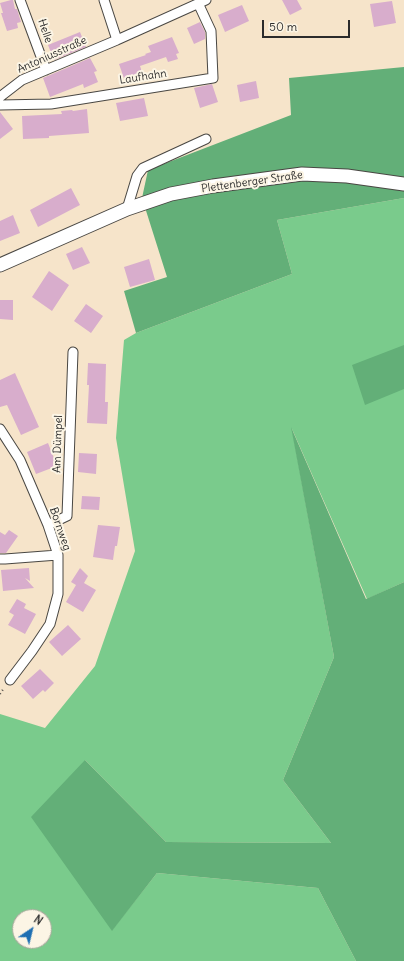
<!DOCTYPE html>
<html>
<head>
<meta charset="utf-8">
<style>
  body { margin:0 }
  #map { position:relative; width:404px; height:961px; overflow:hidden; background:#f6e4ca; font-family:Delius,sans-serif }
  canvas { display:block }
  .north { position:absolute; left:12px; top:909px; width:40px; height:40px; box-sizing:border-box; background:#fcf5e5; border:1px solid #a8a49b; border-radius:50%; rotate:35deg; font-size:11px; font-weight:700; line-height:16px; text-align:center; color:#2b2b2b }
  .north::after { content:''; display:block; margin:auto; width:14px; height:18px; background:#1f6fb2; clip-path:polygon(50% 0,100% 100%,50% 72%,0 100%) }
  .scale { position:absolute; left:262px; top:20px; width:88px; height:18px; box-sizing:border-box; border:2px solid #2b2b2b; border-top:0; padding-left:5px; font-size:12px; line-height:14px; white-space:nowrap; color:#2b2b2b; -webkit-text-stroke:3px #fcf5e5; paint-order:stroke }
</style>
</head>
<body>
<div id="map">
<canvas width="404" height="961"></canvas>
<div class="north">N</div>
<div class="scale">50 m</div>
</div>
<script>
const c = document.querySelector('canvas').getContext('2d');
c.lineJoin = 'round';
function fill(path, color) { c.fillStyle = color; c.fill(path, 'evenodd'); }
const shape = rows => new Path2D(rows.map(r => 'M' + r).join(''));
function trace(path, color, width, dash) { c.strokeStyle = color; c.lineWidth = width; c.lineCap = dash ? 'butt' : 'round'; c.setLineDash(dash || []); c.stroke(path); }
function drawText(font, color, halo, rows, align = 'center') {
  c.font = font + ' Delius,sans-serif'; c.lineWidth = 4; c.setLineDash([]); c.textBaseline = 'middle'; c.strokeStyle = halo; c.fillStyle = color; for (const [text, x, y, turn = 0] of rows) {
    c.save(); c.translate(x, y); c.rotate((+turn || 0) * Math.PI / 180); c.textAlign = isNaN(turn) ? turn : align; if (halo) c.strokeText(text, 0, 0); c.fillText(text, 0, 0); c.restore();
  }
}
const green = shape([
  [404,198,404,582,367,599,292,429,334,657,283,780,331,843,166,842,85,760,112,930,157,873,318,888,356,961,0,961,0,714,45,728,95,666,135,551,116,438,124,340,136,333,292,274,277,220],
  [20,917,44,917,44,941,20,941]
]);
const forest = shape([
  [404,67,404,198,277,220,292,274,136,333,124,291,167,277,142,198,148,170,291,115,289,78],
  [404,345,404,389,365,405,352,365],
  [291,427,366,599,404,582,404,961,356,961,318,888,157,873,112,931,31,817,85,760,166,842,331,843,283,780,334,657]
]);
const building = shape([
  [11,0,13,0,15,9,17,9,21,22,17,23,18,28,7,31,1,13,3,13,0,3],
  [282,0,297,0,302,9,290,15],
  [392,1,396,23,374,27,370,4],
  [242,5,249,21,225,32,218,15],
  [200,22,205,32,205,39,194,44,187,28],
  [80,32,86,47,54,60,48,45],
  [172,37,179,53,176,54,178,59,168,62,166,57,140,66,144,78,126,84,119,64,146,55,145,54,151,52,148,46],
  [90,58,97,71,94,72,98,82,84,88,83,84,50,97,43,78],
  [256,81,259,98,240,102,237,85],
  [212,84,218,102,200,108,194,88],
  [144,98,148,116,120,121,116,103],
  [87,109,89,133,49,136,49,138,23,139,22,116,62,114,61,111,72,110,73,111],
  [0,112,13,129,0,139],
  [71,188,80,205,38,227,30,210],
  [13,215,20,233,0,241,0,221],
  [82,247,90,263,73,270,66,254],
  [149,259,155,280,130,287,124,267],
  [49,271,69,285,52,311,32,297],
  [0,300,13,300,13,320,0,319],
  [86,304,103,316,91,333,74,321],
  [88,363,106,364,105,402,108,402,107,424,87,423,89,385,87,385],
  [15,373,39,427,21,435,7,405,0,407,0,380],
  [48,443,57,466,36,474,27,452],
  [79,453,97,454,96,474,78,472],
  [82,496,100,497,99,510,81,509],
  [98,525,120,527,117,546,115,546,113,560,93,557],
  [9,530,18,536,6,553,0,553,0,532,5,535],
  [29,568,30,581,25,578,34,588,3,591,1,570],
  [80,568,88,576,84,583,96,590,83,612,66,602,76,585,71,582],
  [17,599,26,604,24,608,36,614,25,634,8,625,14,615,9,612],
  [68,625,81,639,62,656,49,642],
  [40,669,54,683,45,692,43,690,33,699,21,686]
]);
const path = shape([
  [0,694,4,688]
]);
const street = shape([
  [20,0,46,70],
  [104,0,117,40],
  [0,97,22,80,117,40,206,0],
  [0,105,51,104,213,78,211,31,198,3],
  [127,209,137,176,143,168,206,139],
  [0,429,20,460,48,525,58,555,58,594,50,624,32,651,10,680],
  [48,525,67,516,73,352],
  [0,559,5,559,58,555]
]);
const secondary = shape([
  [0,265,127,209,171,194,213,186,302,174,347,176,404,184]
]);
const streetNames = [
  ["Helle",45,31,71],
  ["Antoniusstraße",52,55,-24],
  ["Laufhahn",143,77,-9],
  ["Plettenberger Straße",252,182,-8],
  ["Am Dümpel",58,444,-88],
  ["Bornweg",60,529,71]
];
fill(green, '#7acb8c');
fill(forest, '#63af78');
fill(building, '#d8adcc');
trace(street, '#494743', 11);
trace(secondary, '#494743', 15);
trace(path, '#494743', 2, [1, 3]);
trace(street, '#fff', 9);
trace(secondary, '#fff', 13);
drawText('11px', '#2b2b2b', '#fcf5e5', streetNames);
</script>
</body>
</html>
